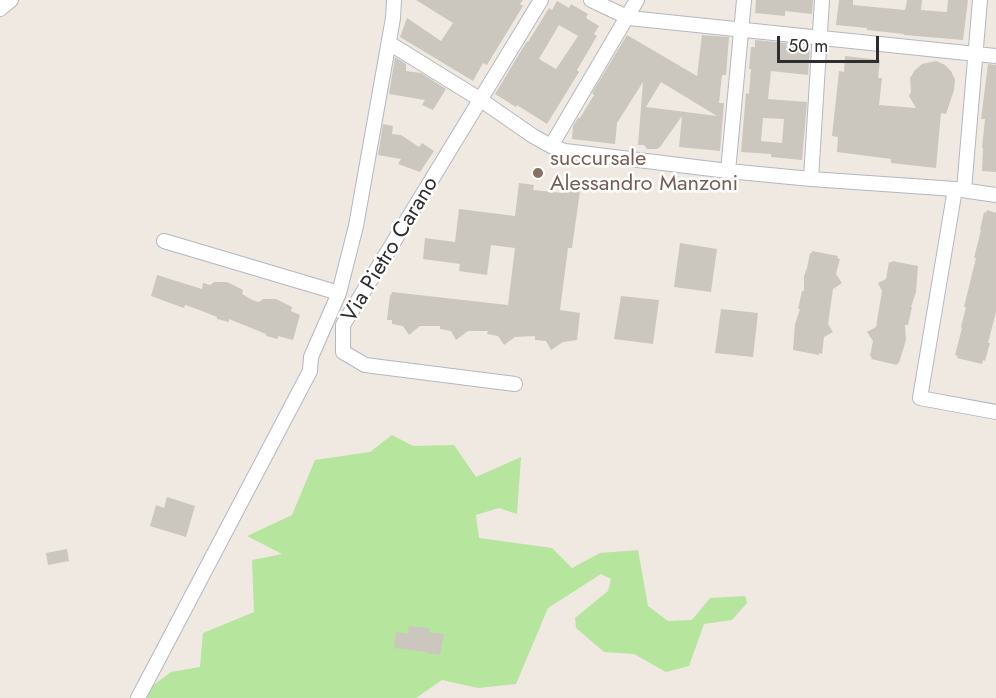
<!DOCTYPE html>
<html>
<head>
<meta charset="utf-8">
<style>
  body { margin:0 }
  #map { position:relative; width:996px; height:698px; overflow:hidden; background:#efe9e1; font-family:Jost,sans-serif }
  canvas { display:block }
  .scale { position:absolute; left:777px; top:36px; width:102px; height:27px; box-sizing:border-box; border:3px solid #2e2e2e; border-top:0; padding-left:8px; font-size:18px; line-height:21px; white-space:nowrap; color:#2e2e2e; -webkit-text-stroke:4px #fff; paint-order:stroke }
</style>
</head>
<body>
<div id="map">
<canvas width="996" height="698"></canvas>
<div class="scale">50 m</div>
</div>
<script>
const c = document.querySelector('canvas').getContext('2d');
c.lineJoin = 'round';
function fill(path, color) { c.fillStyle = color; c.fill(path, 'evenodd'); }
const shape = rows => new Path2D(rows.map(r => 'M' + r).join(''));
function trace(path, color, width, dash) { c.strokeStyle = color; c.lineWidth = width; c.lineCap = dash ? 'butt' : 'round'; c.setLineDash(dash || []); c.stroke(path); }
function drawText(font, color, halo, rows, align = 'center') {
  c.font = font + ' Jost,sans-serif'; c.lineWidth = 5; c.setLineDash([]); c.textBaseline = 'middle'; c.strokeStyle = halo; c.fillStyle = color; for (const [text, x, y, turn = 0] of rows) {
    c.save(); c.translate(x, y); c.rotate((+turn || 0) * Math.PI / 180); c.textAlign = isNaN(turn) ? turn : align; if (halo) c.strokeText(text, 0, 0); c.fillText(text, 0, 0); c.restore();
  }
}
const green = shape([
  [392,435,413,446,454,445,476,477,521,457,517,514,499,508,476,515,479,538,552,548,572,568,600,553,638,550,648,606,668,621,692,620,710,598,745,596,747,603,732,620,704,624,689,666,666,672,634,654,604,652,576,628,575,618,608,591,611,579,601,574,548,608,516,684,478,688,442,680,416,698,143,698,147,690,171,672,200,667,203,633,254,612,252,560,282,554,247,536,292,515,315,460,370,452]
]);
const building = shape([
  [416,0,523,0,520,4,523,6,487,65,483,63,473,81,400,37,407,18,441,41,453,23],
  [756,0,813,0,812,14,785,11,785,16,755,13],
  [839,0,853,0,853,5,905,10,907,0,922,0,921,10,947,12,948,0,968,0,963,40,904,35,904,34,867,30,867,28,836,25],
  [557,1,569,8,571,4,588,14,586,18,599,26,594,34,597,36,577,70,579,72,547,124,517,105,516,107,495,94,527,41,528,42,549,8,552,10],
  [559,25,578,36,556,69,539,59],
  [627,35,697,76,702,35,729,37,726,75,722,75,719,103,724,103,720,151,679,147,682,116,660,147,657,149,647,149,644,145,638,145,643,82,617,123,615,144,572,139,573,126,578,118,580,118,594,95,592,93],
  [661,82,717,116,646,107],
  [755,40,787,43,786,46,810,48,808,75,771,71,768,99,807,102,802,160,771,157,771,154,741,152,746,93,749,94,751,69,749,69,751,47,755,47],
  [763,118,784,119,782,143,761,141],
  [845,56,880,60,878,78,882,78,879,105,916,108,909,96,911,92,910,78,915,70,922,64,936,61,945,65,951,71,955,80,954,90,946,114,941,113,936,168,891,163,891,159,837,152,838,137,832,136,839,71,844,72],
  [395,57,406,64,406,71,421,73,446,89,433,110,422,105,425,100,389,94],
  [988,64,996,65,996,172,982,171,983,148,982,148,985,119,981,119],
  [383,124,393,126,392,134,401,135,419,147,422,143,434,151,420,172,398,164,401,159,378,155],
  [519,183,534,185,533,190,563,193,564,189,580,191,572,248,568,248,560,310,580,313,577,340,563,342,551,350,546,341,535,340,535,336,515,337,504,345,498,336,487,334,488,331,468,331,456,340,451,331,440,329,440,326,420,326,409,335,403,326,392,324,392,320,387,320,390,295,391,295,392,292,508,305,515,248,491,245,487,275,459,271,460,264,423,259,425,238,455,242,459,209,515,216],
  [987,210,996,213,996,312,988,343,990,343,985,361,983,360,982,364,957,358,958,356,955,355,962,328,961,327,966,307,964,307,976,258,974,258,981,230,980,230,984,212,986,213],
  [680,243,717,249,711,292,674,287],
  [812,251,838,256,837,258,840,259,836,274,842,283,833,289,828,324,833,332,824,337,822,354,819,353,819,355,793,350,795,324,800,309,798,309,802,291,804,291,804,276,807,268,810,253,812,253],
  [892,261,918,266,916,292,911,307,912,307,908,325,905,325,906,340,899,363,898,363,897,365,871,359,872,357,870,356,873,341,867,332,876,327,882,291,878,283,886,279,889,262,891,263],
  [157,275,202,289,203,283,210,285,214,282,227,282,243,290,242,294,252,300,259,302,263,299,276,299,292,307,291,311,300,315,293,340,278,336,278,339,266,336,266,334,229,319,229,322,217,319,217,317,197,309,185,305,184,308,151,296],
  [621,296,659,300,653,344,614,339],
  [721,309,758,313,753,357,715,353],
  [167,497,195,506,186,537,150,526,156,505,164,508],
  [67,549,69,561,48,565,46,553],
  [408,626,429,628,429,632,444,634,440,655,426,653,427,652,394,648,396,632,409,634]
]);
const minor = shape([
  [591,0,629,18,996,56],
  [0,9,11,0],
  [389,43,481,100,533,136,551,146,565,151,728,171,811,179,955,189,996,195],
  [551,146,637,0],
  [728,171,744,0],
  [811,179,822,0],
  [955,189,920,398,996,412],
  [964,190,980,0],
  [164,241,339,293],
  [515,384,365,365,343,352,343,325,541,0],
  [138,698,310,371,311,357,339,293,356,226,393,18,394,0]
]);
const markers = [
  [538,173,6,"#8d6e63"]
];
const educationNames = [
  ["succursale",550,160],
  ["Alessandro Manzoni",550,185]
];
const streetNames = [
  ["Via Pietro Carano",391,250,-59]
];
fill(green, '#b6e59e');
fill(building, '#cbc7bf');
trace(minor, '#b4b7c1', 16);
trace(minor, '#fff', 14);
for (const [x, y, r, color] of markers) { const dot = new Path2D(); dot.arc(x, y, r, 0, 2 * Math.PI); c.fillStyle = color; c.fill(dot); trace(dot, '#fff', 2); }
drawText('22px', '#785e54', '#fff', educationNames, 'left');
drawText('22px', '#2e2e2e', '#fff', streetNames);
</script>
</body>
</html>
